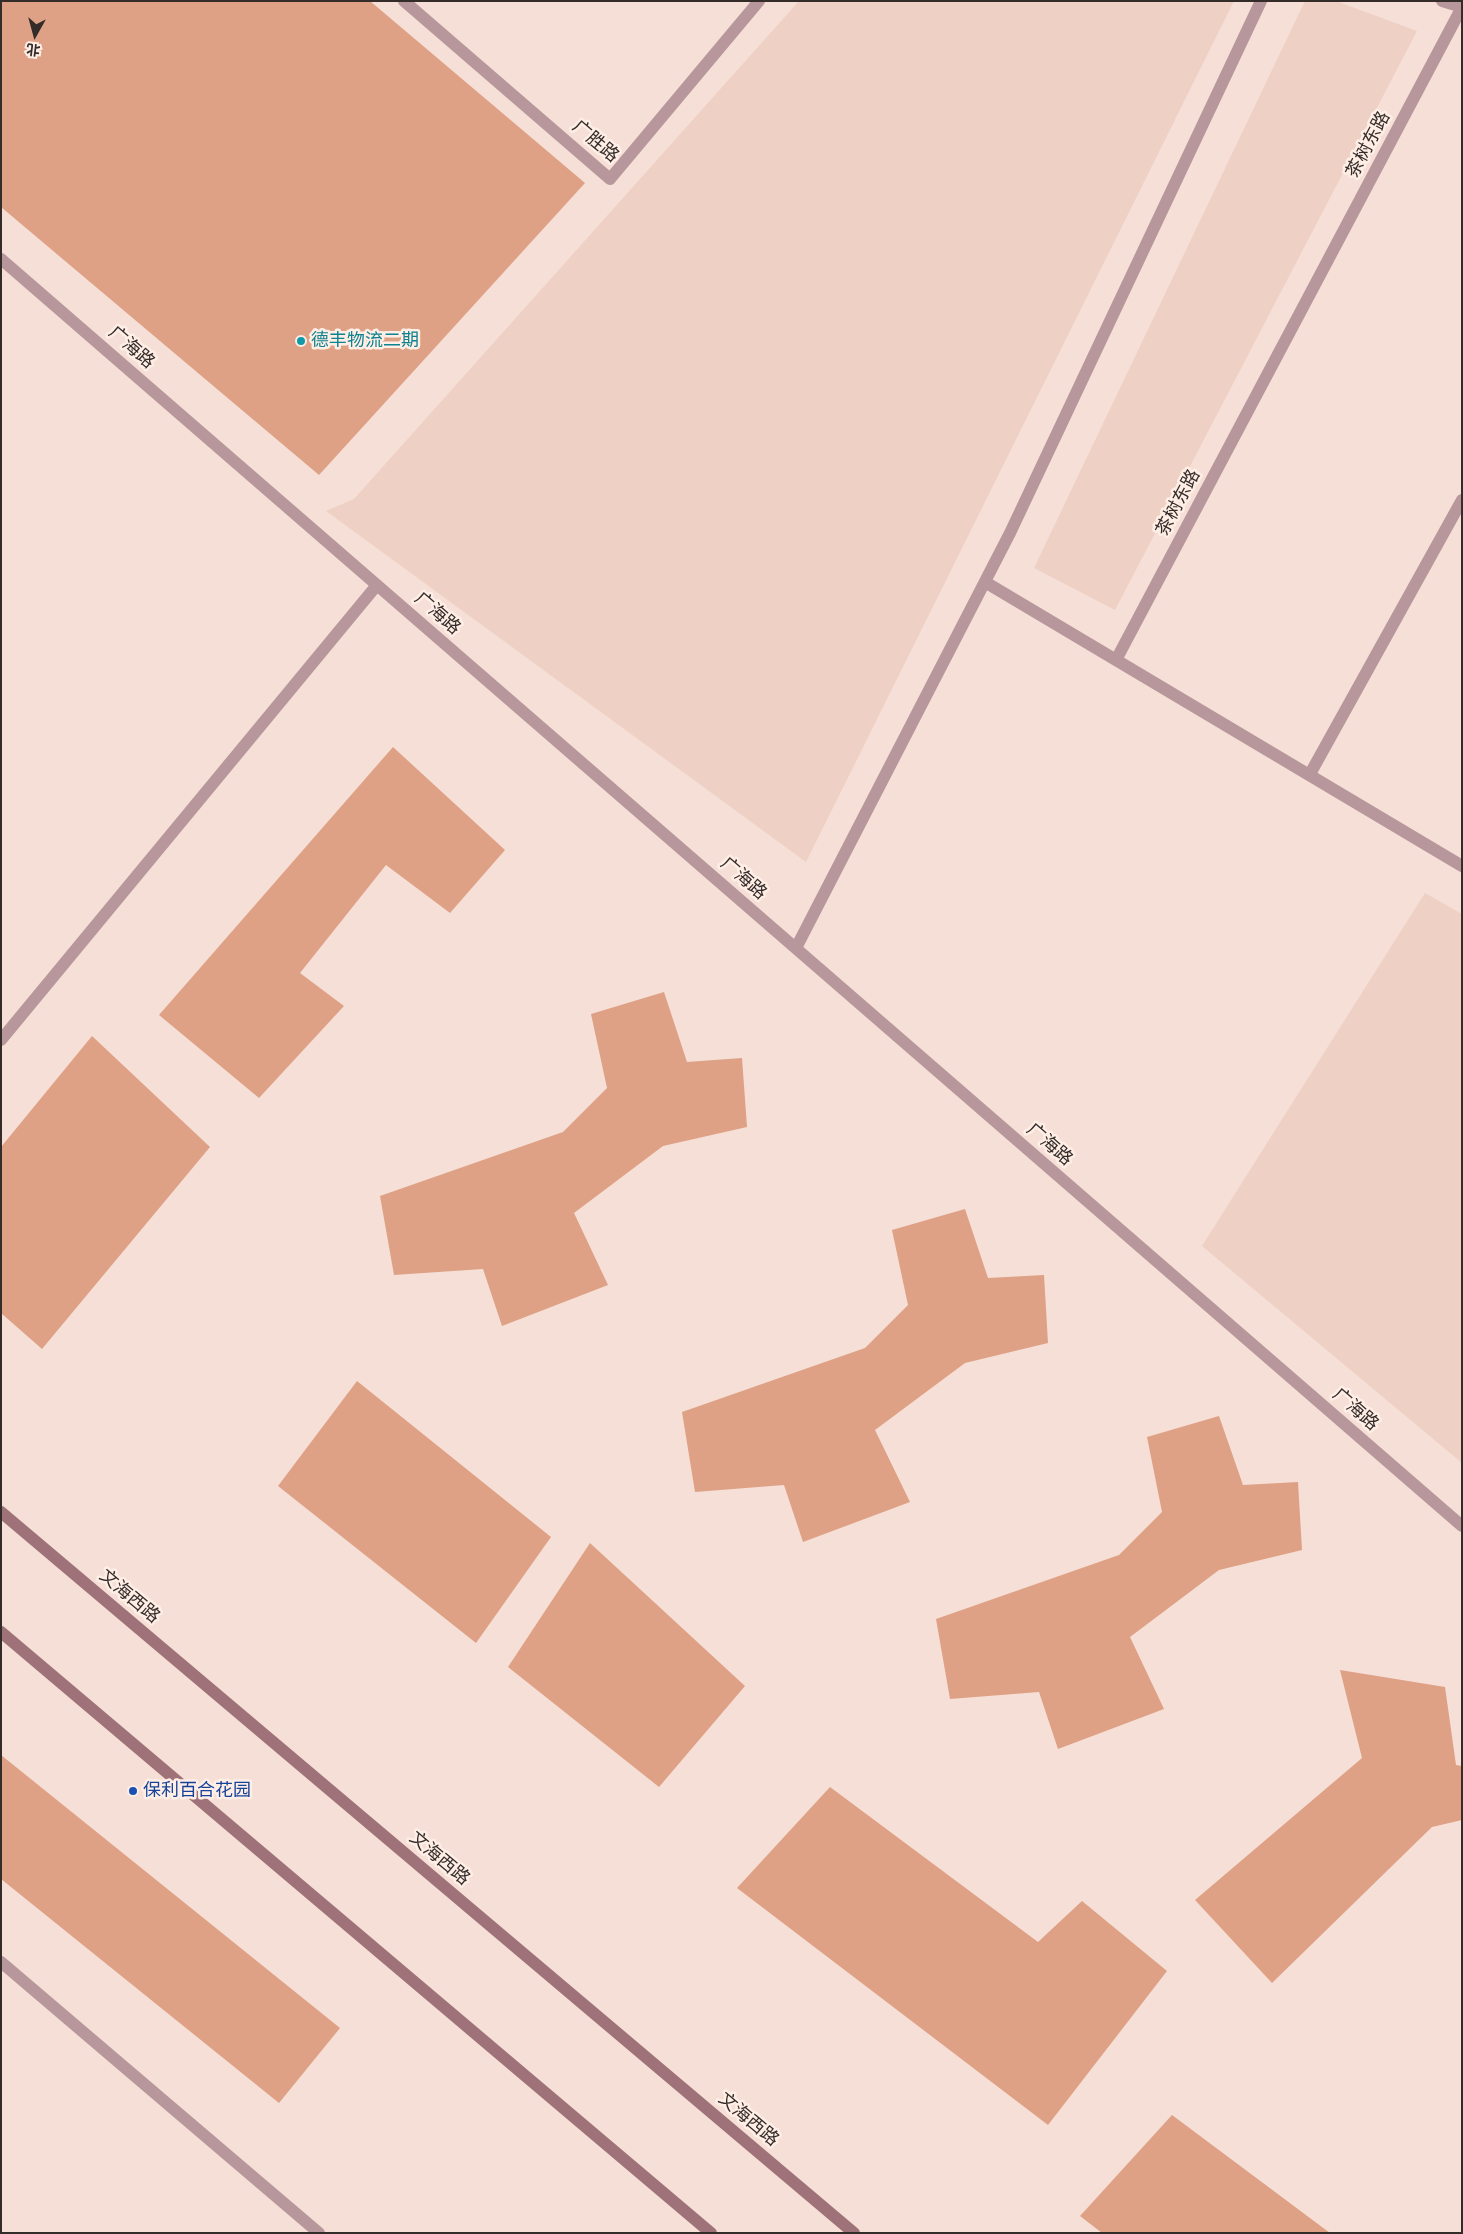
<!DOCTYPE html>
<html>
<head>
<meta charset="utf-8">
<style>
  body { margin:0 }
  #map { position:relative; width:1463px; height:2234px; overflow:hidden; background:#f5dfd6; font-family:Poppins,"Noto Sans SC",sans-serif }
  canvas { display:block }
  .frame { position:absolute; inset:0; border:2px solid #342c29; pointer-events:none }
  .north { position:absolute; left:10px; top:10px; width:50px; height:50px; -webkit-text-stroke:4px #ffeee6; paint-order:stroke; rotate:187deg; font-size:14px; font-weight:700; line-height:20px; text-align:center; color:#342c29 }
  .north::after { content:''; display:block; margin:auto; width:18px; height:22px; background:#342c29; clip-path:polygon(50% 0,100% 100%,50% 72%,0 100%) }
</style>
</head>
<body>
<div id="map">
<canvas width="1463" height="2234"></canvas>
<div class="frame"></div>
<div class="north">北</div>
</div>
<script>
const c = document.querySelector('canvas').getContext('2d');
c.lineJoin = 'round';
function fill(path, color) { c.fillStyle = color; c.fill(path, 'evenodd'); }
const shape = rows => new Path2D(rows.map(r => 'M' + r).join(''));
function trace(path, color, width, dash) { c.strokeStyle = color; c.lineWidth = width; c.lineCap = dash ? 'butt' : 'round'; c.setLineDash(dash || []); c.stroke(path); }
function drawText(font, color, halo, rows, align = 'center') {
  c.font = font + ' Poppins,"Noto Sans SC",sans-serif'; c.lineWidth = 5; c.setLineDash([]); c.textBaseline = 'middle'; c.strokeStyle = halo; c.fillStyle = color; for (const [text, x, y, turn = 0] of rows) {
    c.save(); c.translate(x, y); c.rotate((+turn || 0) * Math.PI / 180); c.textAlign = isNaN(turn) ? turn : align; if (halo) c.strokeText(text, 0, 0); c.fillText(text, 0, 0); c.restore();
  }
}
const built = shape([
  [799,1,1234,1,806,862,326,511,354,499],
  [1305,1,1336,1,1417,31,1115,610,1034,568],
  [1425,893,1462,914,1462,1463,1202,1246]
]);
const building = shape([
  [1,1,370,1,585,183,319,475,1,207],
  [393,747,505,850,450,913,386,865,300,973,344,1006,259,1098,159,1015],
  [664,992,687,1062,742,1058,747,1127,663,1146,574,1213,608,1285,502,1326,483,1269,394,1275,380,1196,563,1132,607,1088,591,1014],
  [92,1036,210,1147,42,1349,1,1313,1,1147],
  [965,1209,988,1278,1044,1275,1048,1343,965,1363,875,1430,910,1502,803,1542,784,1485,695,1492,682,1412,865,1348,908,1305,892,1230],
  [357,1381,551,1537,476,1643,278,1486],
  [1219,1416,1243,1485,1298,1482,1302,1550,1219,1570,1130,1637,1164,1709,1058,1749,1039,1692,950,1699,936,1619,1119,1555,1162,1512,1147,1437],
  [590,1543,745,1686,659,1787,508,1667],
  [1340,1670,1445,1687,1456,1765,1462,1766,1462,1820,1432,1827,1272,1983,1195,1900,1362,1758],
  [1,1755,340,2028,279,2103,1,1879],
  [830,1787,1038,1942,1082,1901,1167,1971,1048,2125,737,1888],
  [1172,2115,1330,2233,1102,2233,1080,2216]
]);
const minor = shape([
  [404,1,610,179,759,1],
  [1442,1,1462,7],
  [1462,7,1116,660,1462,866],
  [1,259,1462,1526],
  [985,582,1116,660],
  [1310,774,1462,500],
  [796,948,1010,533,1261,1],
  [1,1040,377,585],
  [1,1962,319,2233]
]);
const secondary = shape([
  [1,1512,854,2233],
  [1,1632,711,2233]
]);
const markers = [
  [301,341,5,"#0f9aa8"],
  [133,1791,5,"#1a4fb4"]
];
const streetNames = [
  ["广胜路",595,142,40],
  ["茶树东路",1369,145,-62],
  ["广海路",131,348,41],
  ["茶树东路",1179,503,-62],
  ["广海路",437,614,41],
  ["广海路",743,879,41],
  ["广海路",1049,1145,41],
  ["广海路",1355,1410,41],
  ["文海西路",129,1597,40],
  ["文海西路",439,1859,40],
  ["文海西路",748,2120,40]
];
const cultureNames = [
  ["德丰物流二期",311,341]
];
const transitNames = [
  ["保利百合花园",143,1791]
];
fill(built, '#eed1c4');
fill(building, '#dfa185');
trace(minor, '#b7979b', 12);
trace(secondary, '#9e7278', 12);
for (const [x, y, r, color] of markers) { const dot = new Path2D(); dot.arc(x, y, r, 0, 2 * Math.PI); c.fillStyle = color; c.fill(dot); trace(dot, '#ffeee6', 2); }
drawText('18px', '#342c29', '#ffeee6', streetNames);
drawText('18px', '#0d838f', '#ffeee6', cultureNames, 'left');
drawText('18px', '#164399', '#ffeee6', transitNames, 'left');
</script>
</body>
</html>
